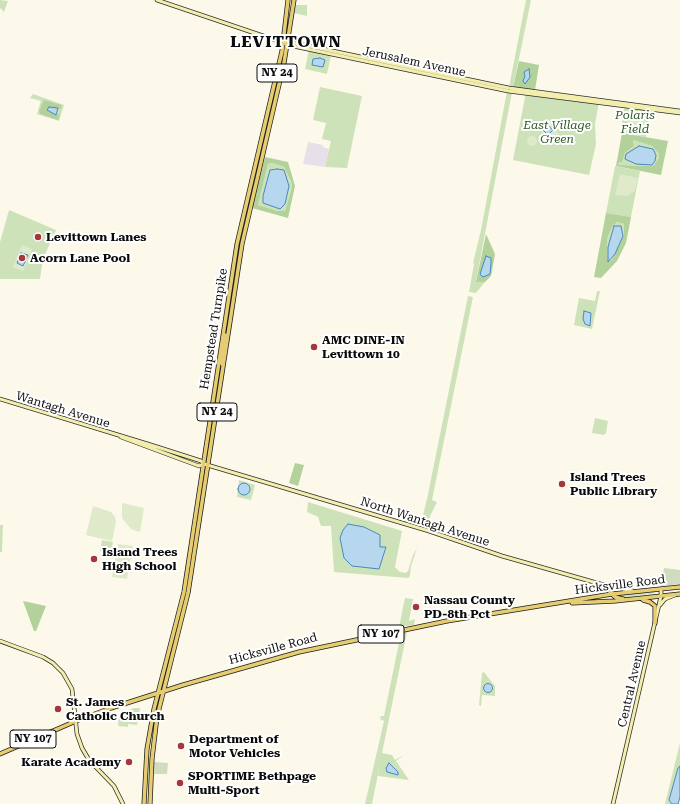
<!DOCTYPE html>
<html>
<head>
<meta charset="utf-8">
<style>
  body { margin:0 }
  canvas { display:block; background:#fcf9eb }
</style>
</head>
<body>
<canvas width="680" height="804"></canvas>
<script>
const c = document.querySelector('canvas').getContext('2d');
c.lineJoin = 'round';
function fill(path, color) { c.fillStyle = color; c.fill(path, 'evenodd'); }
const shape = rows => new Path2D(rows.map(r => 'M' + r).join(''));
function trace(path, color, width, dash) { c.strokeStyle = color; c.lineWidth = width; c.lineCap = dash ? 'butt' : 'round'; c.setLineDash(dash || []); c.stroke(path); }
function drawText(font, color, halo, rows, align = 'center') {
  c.font = font + ' "Roboto Serif",serif'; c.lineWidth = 4; c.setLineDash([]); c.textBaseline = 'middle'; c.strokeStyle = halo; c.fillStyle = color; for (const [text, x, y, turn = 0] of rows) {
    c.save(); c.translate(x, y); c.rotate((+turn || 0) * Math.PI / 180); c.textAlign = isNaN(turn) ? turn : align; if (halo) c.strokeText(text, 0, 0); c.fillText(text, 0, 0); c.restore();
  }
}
const industrial = shape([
  [308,142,323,145,323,147,329,149,325,167,303,164]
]);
const green = shape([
  [0,0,8,1,4,12,0,8],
  [526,0,531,0,513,88,509,87],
  [296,5,307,5,307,16,294,13],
  [309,50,331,55,327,74,305,69],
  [320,87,362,96,347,168,325,167,331,141,322,139,326,123,313,120],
  [507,91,512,92,476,281,485,282,476,293,469,292,474,264,473,263,481,230],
  [526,92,599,102,595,124,596,144,589,175,513,160],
  [33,94,64,105,59,121,37,114,41,101,30,98],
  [624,108,650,111,646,137,621,132],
  [633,140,652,146,659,154,659,158,653,166,618,165,619,162,622,162,625,153,634,146],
  [272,163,284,167,291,181,292,187,285,211,278,211,258,205,268,164],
  [615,166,640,171,631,217,606,213],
  [9,210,56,230,43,259,40,279,0,279,0,242],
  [617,222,624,224,624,235,612,260,608,262,607,239,612,227],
  [597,291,600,291,592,329,574,325,579,298,595,301],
  [468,296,473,297,432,500,437,502,430,516,428,525,421,523,427,499],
  [595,418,608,421,606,433,604,435,592,433],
  [239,480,255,485,251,500,237,497],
  [308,502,402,531,395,567,400,572,406,573,408,571,413,555,417,548,411,566,410,576,408,578,334,572,331,526,321,526,318,517,307,512],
  [0,525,3,525,2,552,0,552],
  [102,540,113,542,111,552,100,551],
  [654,592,656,593,622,598,617,595],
  [405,598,413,599,409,621,415,619,414,625,399,627],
  [407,632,382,753,392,755,395,760,404,755,396,761,409,780,378,776,380,764,372,804,365,804,384,721,380,719,381,716,384,716,401,633],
  [484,672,495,686,495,696,482,695,481,706,479,705,482,673],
  [134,708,140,708,137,725,128,724,128,727,118,726,119,714],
  [680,743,680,766,678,768,669,800,672,804,665,804]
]);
const forest = shape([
  [519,61,539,65,535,90,513,88],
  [44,100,61,105,61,109,53,107,56,115,60,114,58,120,40,114,39,111],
  [622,133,668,141,661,175,616,166],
  [633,140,652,146,659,154,659,158,653,166,618,165,619,162,622,162,625,153,634,146],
  [265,157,288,162,295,186,288,218,252,208],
  [272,163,284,167,291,181,292,187,285,211,278,211,258,205,268,164],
  [606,213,631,217,626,243,617,261,601,278,594,277],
  [617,222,624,224,624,235,612,260,608,262,607,239,612,227],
  [486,234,495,254,491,276,485,282,476,282],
  [295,463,304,465,298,486,289,483],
  [23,601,46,606,36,631,34,631]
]);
const cemetery = shape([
  [664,568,680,570,680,584,661,586],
  [154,762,168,763,167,774,154,774]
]);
const pitch = shape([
  [629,112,637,112,643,116,645,124,643,131,626,128],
  [544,120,559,134,552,141,537,127],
  '527 141a5 5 0 1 1 10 0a5 5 0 1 1-10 0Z',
  [620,174,638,178,635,191,627,196,615,195],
  [22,245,32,249,23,271,13,267],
  [122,503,144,508,140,532,131,529,122,518],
  [93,506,111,512,115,517,116,522,112,541,86,535],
  [118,544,133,546,127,579,112,577]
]);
const water = shape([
  [320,58,325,60,323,67,312,65,313,59,320,58],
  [529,69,530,77,525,84,523,81,525,76,524,72,529,69],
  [49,107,58,108,56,115,47,110,49,107],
  [544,122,553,130,548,135,540,127,544,122],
  [639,146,653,149,656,155,655,161,652,165,636,164,625,159,626,154,639,146],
  [277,169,284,170,289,186,285,204,280,209,263,203,263,196,270,170,277,169],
  [614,226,621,226,623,236,615,254,608,262,608,247,614,226],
  [21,253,28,255,23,266,17,263,21,253],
  [486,256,491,258,491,263,490,274,483,277,480,274,486,256],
  [584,311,591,313,590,326,585,324,583,319,584,311],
  '238 489a6 6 0 1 1 12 0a6 6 0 1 1-12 0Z',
  [348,524,364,527,380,535,380,547,386,547,379,569,352,566,344,558,340,538,343,530,348,524],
  '483.5 688a4.5 4.5 0 1 1 9 0a4.5 4.5 0 1 1-9 0Z',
  [389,763,398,772,398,775,387,772,386,768,389,763],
  [680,766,680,797,678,804,672,804,669,800,678,768,680,766]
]);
const secondary = shape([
  [157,0,293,46,508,91,680,113],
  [285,41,509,88,680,111],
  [0,399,151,445,201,461,204,464,429,531,502,556,604,585,633,591],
  [121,437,199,466,204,464],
  [660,605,665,599,675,595],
  [0,641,43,657,53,663,63,673,72,689,77,734,82,748,89,760,114,786,123,804],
  [613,804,661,596,661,589]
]);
const primary = shape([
  [223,366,222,363,225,335],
  [604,585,615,597,623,599],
  [643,600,650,602,655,606,655,623],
  [572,603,615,601,680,594],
  [0,754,76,721,111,708,183,685,299,652,447,621,612,594,680,587],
  [144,804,147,749,154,709,184,592,237,244,282,51,288,0],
  [150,804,152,759,157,717,188,593,242,244,284,63,294,0]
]);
const markers = [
  [38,237,4,"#a83538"],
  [22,258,4,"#a83538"],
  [314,347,4,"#a83538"],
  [562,484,4,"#a83538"],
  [94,559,4,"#a83538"],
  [416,607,4,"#a83538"],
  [58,709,4,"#a83538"],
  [181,746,4,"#a83538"],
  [129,762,4,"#a83538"],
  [180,783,4,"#a83538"]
];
const shields = [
  [277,73,40],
  [217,412,40],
  [381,634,46],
  [33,739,46]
];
const shieldNames = [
  ["NY 24",277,73],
  ["NY 24",217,412],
  ["NY 107",381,634],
  ["NY 107",33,739]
];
const streetNames = [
  ["Jerusalem Avenue",414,62,12],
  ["Hempstead Turnpike",214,329,-81],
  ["Wantagh Avenue",63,410,17],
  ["North Wantagh Avenue",425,522,18],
  ["Hicksville Road",620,585,-7],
  ["Hicksville Road",273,649,-15],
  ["Central Avenue",632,684,-77]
];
const parkNames = [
  ["Polaris",635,115],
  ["Field",635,129],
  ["East Village",557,125],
  ["Green",557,139]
];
const poiNames = [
  ["Levittown Lanes",46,237],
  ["Acorn Lane Pool",30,258],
  ["AMC DINE-IN",322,340],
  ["Levittown 10",322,354],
  ["Island Trees",570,477],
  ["Public Library",570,491],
  ["Island Trees",102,552],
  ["High School",102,566],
  ["Nassau County",424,600],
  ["PD-8th Pct",424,614],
  ["St. James",66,702],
  ["Catholic Church",66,716],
  ["Department of",189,739],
  ["Motor Vehicles",189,753],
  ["Karate Academy",121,762,"right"],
  ["SPORTIME Bethpage",188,776],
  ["Multi-Sport",188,790]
];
const districtNames = [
  ["LEVITTOWN",286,42]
];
fill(industrial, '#e8e0e9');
fill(green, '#cee2ba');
fill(forest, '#b2d19b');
fill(cemetery, '#d1dbc0');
fill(pitch, '#dfeaca');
fill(water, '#b6d7ed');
trace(water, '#478abb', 1);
trace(secondary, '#2d2d2d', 4.5);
trace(primary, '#1c1c1c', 5);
trace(secondary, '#f4eeae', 3);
trace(primary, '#e7cd71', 3.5);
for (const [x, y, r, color] of markers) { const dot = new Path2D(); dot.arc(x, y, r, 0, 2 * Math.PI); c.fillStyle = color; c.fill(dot); trace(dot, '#fff', 1.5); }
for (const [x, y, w] of shields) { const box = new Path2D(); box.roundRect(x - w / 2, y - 9, w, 18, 3); c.fillStyle = '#fff'; c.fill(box); trace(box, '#0b0b0b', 1); }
drawText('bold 11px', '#0b0b0b', null, shieldNames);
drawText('12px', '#0b0b0b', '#fff', streetNames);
drawText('italic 12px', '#2e5924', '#fff', parkNames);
drawText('bold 12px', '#0b0b0b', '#fff', poiNames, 'left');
c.letterSpacing = '1px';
drawText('bold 16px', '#0b0b0b', '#fff', districtNames);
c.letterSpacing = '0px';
</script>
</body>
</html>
